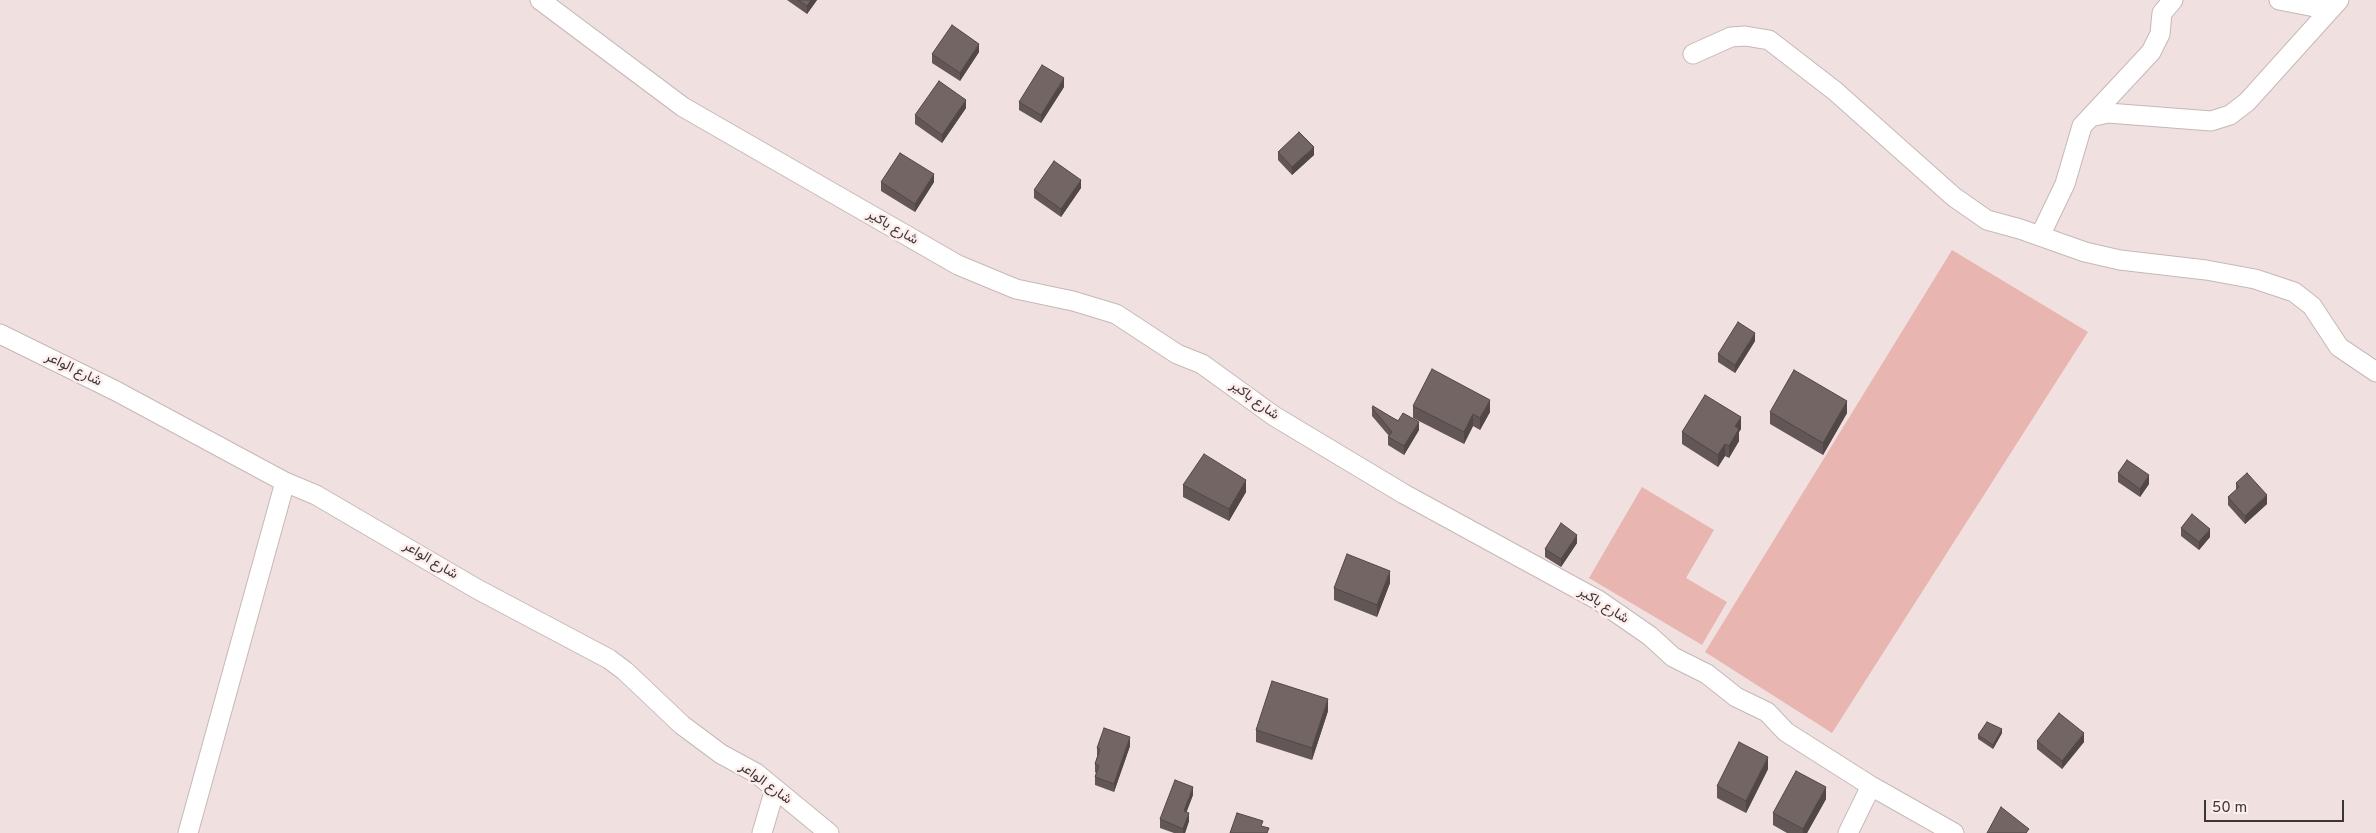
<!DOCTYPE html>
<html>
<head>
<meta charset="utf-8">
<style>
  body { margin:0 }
  #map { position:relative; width:2376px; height:833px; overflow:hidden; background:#f0e1e0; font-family:Overpass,sans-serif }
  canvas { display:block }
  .scale { position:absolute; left:2204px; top:800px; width:140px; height:22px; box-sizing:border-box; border:2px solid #3c3736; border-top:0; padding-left:6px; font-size:15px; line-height:18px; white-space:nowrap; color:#3c3736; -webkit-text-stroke:4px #fdeeed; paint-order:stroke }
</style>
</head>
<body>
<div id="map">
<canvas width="2376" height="833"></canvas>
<div class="scale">50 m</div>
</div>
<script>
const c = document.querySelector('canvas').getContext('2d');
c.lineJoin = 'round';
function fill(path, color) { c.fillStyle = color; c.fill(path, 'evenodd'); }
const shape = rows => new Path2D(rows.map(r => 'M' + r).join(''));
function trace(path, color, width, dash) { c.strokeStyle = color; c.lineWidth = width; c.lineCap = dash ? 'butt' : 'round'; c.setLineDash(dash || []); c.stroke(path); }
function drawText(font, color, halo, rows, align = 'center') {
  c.font = font + ' Overpass,Vazirmatn,sans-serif'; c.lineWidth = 5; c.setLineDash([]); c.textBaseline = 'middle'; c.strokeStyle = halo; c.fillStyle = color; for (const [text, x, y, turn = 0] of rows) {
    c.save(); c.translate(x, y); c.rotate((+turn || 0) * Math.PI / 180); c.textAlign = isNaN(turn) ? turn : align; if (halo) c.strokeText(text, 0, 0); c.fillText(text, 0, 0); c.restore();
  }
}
const green = shape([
  [1952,250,2088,332,1832,733,1705,652],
  [1642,487,1714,530,1686,578,1727,602,1702,645,1589,578]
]);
const minor = shape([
  [540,0,683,107,958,265,1016,289,1073,301,1116,314,1177,354,1202,364,1274,416,1404,494,1598,600,1650,636,1673,657,1707,674,1736,697,1767,712,1786,732,1871,786,1954,833],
  [2279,0,2330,10],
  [1693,54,1731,37,1745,36,1769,40,1835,91,1954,197,1987,220,2020,229,2085,252,2120,260,2206,270,2255,279,2294,292,2312,306,2339,347,2376,372],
  [2090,117,2108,113,2211,121,2230,115,2247,102,2339,0],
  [2040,236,2065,184,2082,126,2151,52,2160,34,2162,13,2173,0],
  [0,334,116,391,285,482,316,495,477,589,609,659,625,671,682,725,721,754,756,773,829,833],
  [188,833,285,482],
  [762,833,775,789],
  [1848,833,1871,786]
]);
const wall = shape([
  [787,0,817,0,807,14],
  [979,52,960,81,932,63,932,54],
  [1064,87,1041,123,1019,110,1019,102],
  [966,108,942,143,915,124,915,115],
  [1278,152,1314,155,1292,175,1278,160],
  [881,182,934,182,915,212,881,191],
  [1081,188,1061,217,1034,198,1034,190],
  [1755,341,1735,373,1718,362,1718,354],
  [1413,406,1490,412,1480,430,1473,426,1464,444,1413,418],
  [1372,408,1419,430,1404,455,1388,445,1388,437,1389,436,1372,416],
  [1770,412,1847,413,1823,455,1770,424],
  [1741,429,1739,432,1739,441,1729,458,1725,456,1718,467,1682,444,1682,432],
  [2118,473,2149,484,2140,497,2118,482],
  [2236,483,2267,504,2245,524,2228,505,2228,497,2236,490],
  [1183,485,1246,492,1229,521,1183,497],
  [2181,528,2210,537,2199,550,2181,536],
  [1577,543,1561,567,1545,557,1545,549],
  [1390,583,1377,617,1334,600,1334,588],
  [1328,711,1312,760,1256,742,1256,730],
  [2002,733,1993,749,1978,739,1978,735],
  [2037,741,2084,742,2062,769,2037,749],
  [1130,746,1114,792,1095,785,1095,777,1096,773,1095,772,1095,764,1097,757,1097,748],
  [1768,769,1746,813,1717,798,1717,786],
  [1193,795,1186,812,1189,821,1185,833,1174,833,1160,828,1160,819],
  [1826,799,1807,833,1787,833,1773,825,1773,813]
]);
const shadedWall = shape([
  [811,0,817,0,807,14,807,6],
  [979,44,979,52,960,81,960,73],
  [1064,78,1064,87,1041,123,1041,115],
  [966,100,966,108,942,143,942,135],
  [1314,147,1314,155,1292,175,1292,167],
  [934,174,934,182,915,212,915,204],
  [1081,180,1081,188,1061,217,1061,209],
  [1755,333,1755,341,1735,373,1735,365],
  [1490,400,1490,412,1480,430,1480,418],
  [1847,401,1847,413,1823,455,1823,443],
  [1473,414,1473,426,1464,444,1464,432],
  [1741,417,1741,429,1739,432,1739,441,1729,458,1729,446,1735,426],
  [1419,422,1419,430,1404,455,1404,446],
  [1725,444,1725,456,1718,467,1718,455],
  [2149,475,2149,484,2140,497,2140,489],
  [1246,480,1246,492,1229,521,1229,509],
  [2267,495,2267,504,2245,524,2245,516],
  [2210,529,2210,537,2199,550,2199,542],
  [1577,535,1577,543,1561,567,1561,559],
  [1390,571,1390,583,1377,617,1377,605],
  [1328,699,1328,711,1312,760,1312,748],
  [2002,729,2002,733,1993,749,1993,745],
  [2084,733,2084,742,2062,769,2062,761],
  [1130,737,1130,746,1114,792,1114,784],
  [1768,757,1768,769,1746,813,1746,801],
  [1193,787,1193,795,1184,819,1184,811],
  [1826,787,1826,799,1807,833,1803,833,1803,829],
  [1189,813,1189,821,1185,833,1183,833,1183,829]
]);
const building = shape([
  [798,0,811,0,807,6,798,0],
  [952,25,979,44,960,73,932,54,952,25],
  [1042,65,1064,78,1041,115,1019,102,1042,65],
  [939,81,966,100,942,135,915,115,939,81],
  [1299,132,1314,147,1292,167,1278,152,1299,132],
  [900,153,934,174,915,204,881,182,900,153],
  [1054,161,1081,180,1061,209,1034,190,1054,161],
  [1738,322,1755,333,1735,365,1718,354,1738,322],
  [1432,369,1490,400,1480,418,1473,414,1464,432,1413,406,1432,369],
  [1794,370,1847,401,1823,443,1770,412,1794,370],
  [1705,395,1741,417,1735,426,1739,429,1729,446,1725,444,1718,455,1682,432,1705,395],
  [1373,406,1398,421,1403,413,1419,422,1404,446,1388,437,1392,432,1372,408,1373,406],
  [1204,454,1246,480,1229,509,1183,485,1204,454],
  [2127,460,2149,475,2140,489,2118,473,2127,460],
  [2247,473,2267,495,2245,516,2228,497,2239,487,2236,483,2247,473],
  [2192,514,2210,529,2199,542,2181,528,2192,514],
  [1561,523,1577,535,1561,559,1545,549,1561,523],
  [1347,554,1390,571,1377,605,1334,588,1347,554],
  [1272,681,1328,699,1312,748,1256,730,1272,681],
  [2059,713,2084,733,2062,761,2037,741,2059,713],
  [1987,722,2002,729,1993,745,1978,735,1987,722],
  [1104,728,1130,737,1114,784,1095,777,1099,766,1095,764,1100,749,1097,748,1104,728],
  [1739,742,1768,757,1746,801,1717,786,1739,742],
  [1796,771,1826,787,1803,829,1773,813,1796,771],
  [1175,780,1193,787,1184,811,1189,813,1183,829,1160,819,1175,780],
  [2001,807,2029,829,2026,833,1987,833,2001,807],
  [1237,813,1263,821,1261,826,1269,828,1267,833,1230,833,1237,813]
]);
const streetNames = [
  ["شارع باكير",892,228,30],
  ["شارع الواعر",73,370,26],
  ["شارع باكير",1254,401,36],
  ["شارع الواعر",430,561,31],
  ["شارع باكير",1603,606,32],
  ["شارع الواعر",765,784,36]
];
fill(green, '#e9b5b0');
trace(minor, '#c6b8b7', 21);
trace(minor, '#fff', 19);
fill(wall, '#625756');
fill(shadedWall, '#504746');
fill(building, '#726564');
trace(building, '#504746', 1);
drawText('14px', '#3c3736', '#fdeeed', streetNames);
</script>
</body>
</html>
